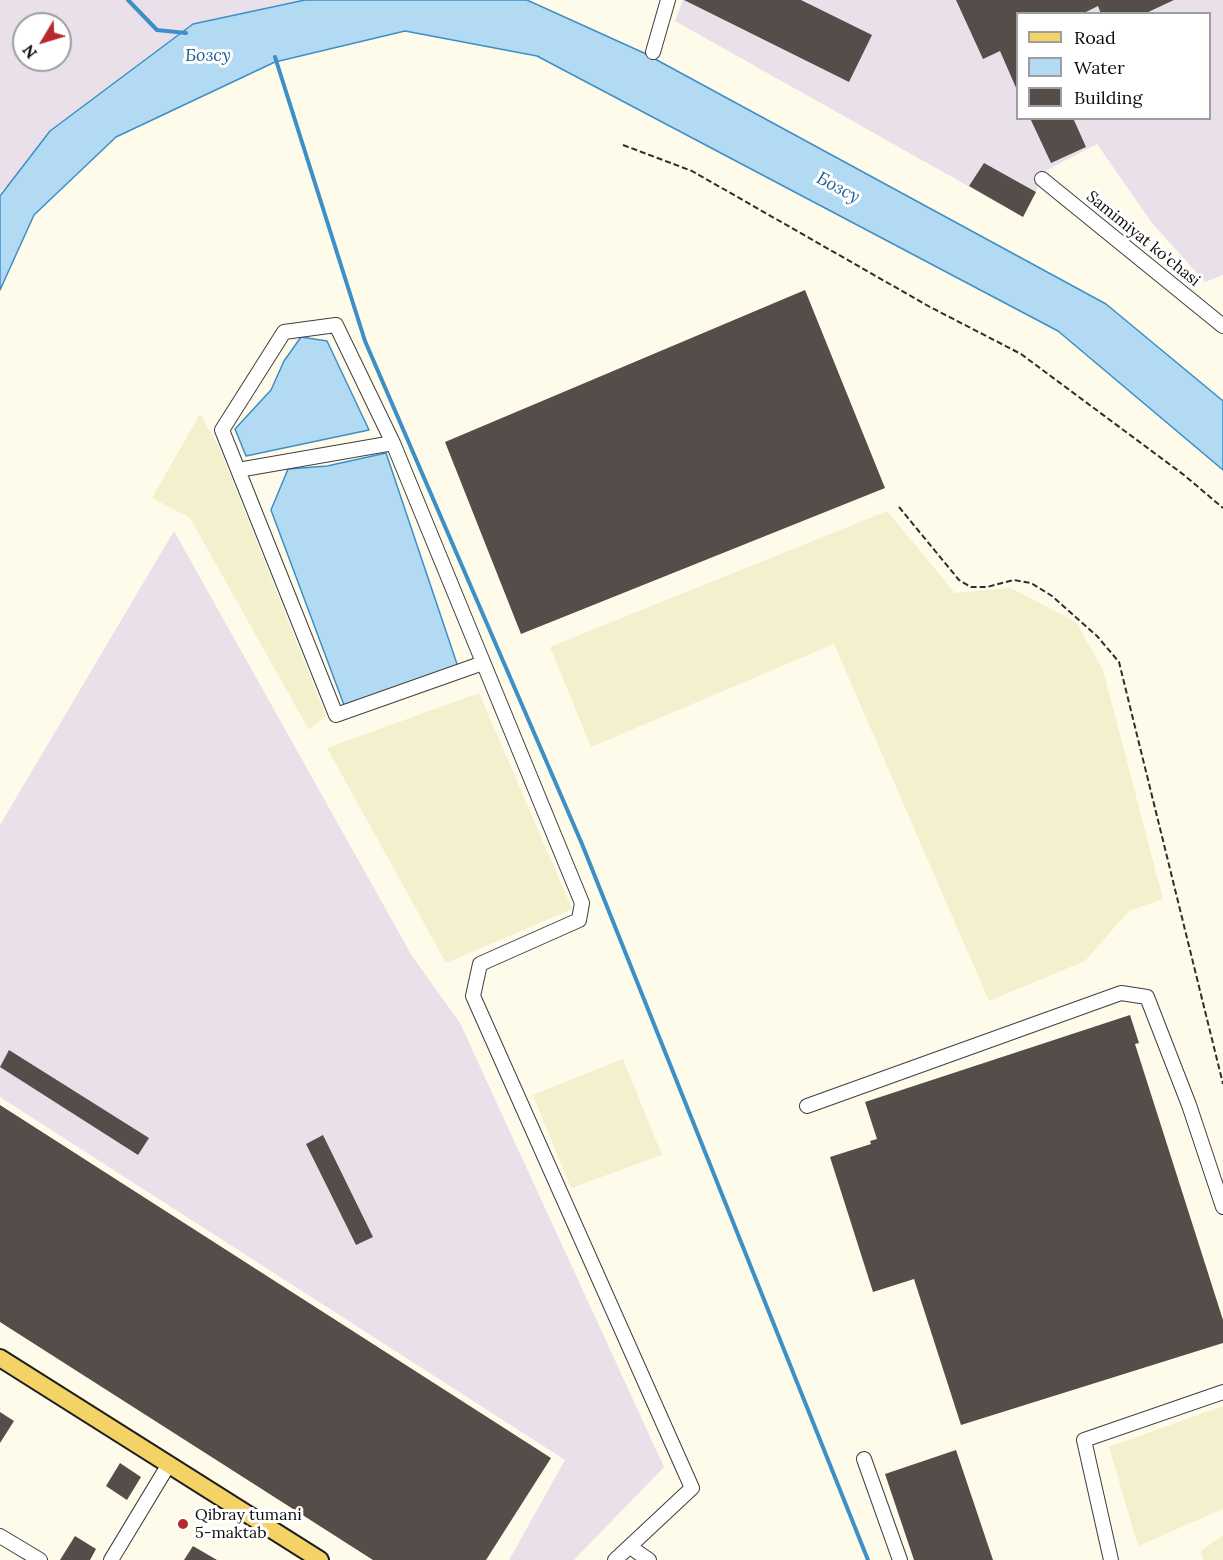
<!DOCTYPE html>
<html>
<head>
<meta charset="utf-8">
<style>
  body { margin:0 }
  #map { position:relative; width:1223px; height:1560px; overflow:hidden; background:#fefbeb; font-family:Lora,serif }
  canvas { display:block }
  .legend { position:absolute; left:1016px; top:12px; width:195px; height:108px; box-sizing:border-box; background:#fff; border:2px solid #9e9e9e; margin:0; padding:8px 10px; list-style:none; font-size:18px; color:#0c0c0c }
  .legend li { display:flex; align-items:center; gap:12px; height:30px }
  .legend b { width:30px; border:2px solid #9e9e9e }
  .north { position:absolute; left:12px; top:12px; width:60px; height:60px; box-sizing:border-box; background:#fff; border:2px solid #9e9e9e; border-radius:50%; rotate:232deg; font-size:16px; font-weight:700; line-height:24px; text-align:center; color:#0c0c0c }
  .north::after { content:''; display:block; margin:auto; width:21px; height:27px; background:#b62a2f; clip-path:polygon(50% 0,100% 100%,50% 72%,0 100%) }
</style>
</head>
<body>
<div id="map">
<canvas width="1223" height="1560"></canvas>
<ul class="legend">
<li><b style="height:8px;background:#f3d266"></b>Road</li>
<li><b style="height:16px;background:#b2daf3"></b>Water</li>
<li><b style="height:16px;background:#544d49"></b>Building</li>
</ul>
<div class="north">N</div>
</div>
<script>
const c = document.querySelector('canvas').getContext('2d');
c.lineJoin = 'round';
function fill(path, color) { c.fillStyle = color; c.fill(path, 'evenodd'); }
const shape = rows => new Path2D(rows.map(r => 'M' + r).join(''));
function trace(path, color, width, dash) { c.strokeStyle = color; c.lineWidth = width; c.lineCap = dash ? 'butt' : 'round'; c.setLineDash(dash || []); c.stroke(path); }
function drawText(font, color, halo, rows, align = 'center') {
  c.font = font + ' Lora,serif'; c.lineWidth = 6; c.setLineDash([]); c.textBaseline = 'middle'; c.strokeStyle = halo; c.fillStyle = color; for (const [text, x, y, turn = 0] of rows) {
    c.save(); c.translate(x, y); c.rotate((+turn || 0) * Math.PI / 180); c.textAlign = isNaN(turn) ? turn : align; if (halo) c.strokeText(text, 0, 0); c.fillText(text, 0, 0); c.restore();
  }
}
const industrial = shape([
  [0,0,327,0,129,80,0,192],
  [24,24,60,24,60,60,24,60],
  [683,0,1223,0,1223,275,1205,282,1152,223,1097,144,1047,170,1023,217,675,21],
  [1018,14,1210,14,1210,118,1018,118],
  [174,531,412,956,460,1023,664,1467,574,1560,509,1560,565,1460,0,1097,0,825]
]);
const farmland = shape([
  [200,414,219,447,326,716,309,730,190,518,152,498],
  [887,511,955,593,1011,588,1076,622,1103,670,1163,899,1129,911,1085,961,989,1001,834,644,591,747,550,647],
  [479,693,572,909,446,963,327,748],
  [623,1059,662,1155,571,1188,533,1095],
  [1223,1406,1223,1509,1138,1546,1109,1447],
  [1223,1535,1223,1560,1203,1560,1201,1551]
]);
const water = shape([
  [305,0,527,0,644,53,1106,304,1223,401,1223,470,1058,331,537,56,405,31,275,62,116,137,34,215,0,290,0,196,50,131,193,24,305,0],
  [301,337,327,341,369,430,246,456,235,429,271,390,284,361,301,337],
  [386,453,458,667,344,705,271,510,288,469,327,466,386,453]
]);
const stream = shape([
  [128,0,157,30,186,33],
  [275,57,365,341,582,844,868,1560]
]);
const building = shape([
  [684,0,801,0,872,35,849,82],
  [956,0,1174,0,1144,14,1101,14,1098,6,1082,14,1017,14,1017,90,1000,51,983,59],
  [1030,118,1073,118,1086,147,1051,163],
  [984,163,1036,192,1023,217,969,186],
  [805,290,885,488,521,634,445,442],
  [1130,1015,1139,1043,1135,1044,1223,1320,1223,1343,961,1425,914,1279,873,1292,830,1157,871,1144,870,1141,877,1139,865,1102],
  [9,1050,149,1138,138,1155,0,1067],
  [0,1105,551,1458,486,1560,373,1560,0,1322],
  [323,1135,373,1237,356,1245,306,1144],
  [0,1412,14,1421,0,1443],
  [956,1450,993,1560,914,1560,885,1474],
  [120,1463,141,1477,127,1500,106,1486],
  [75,1536,96,1549,90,1560,60,1560],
  [193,1546,217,1560,184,1560]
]);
const path = shape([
  [623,145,692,171,930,307,1021,354,1184,475,1223,508],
  [899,507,959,580,971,587,987,587,1014,580,1031,583,1052,596,1097,636,1119,662,1223,1084]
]);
const minor = shape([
  [653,52,668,0],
  [1042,179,1223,326],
  [238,470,393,443],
  [483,663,336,715,222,430,284,332,336,325,393,443,582,903,579,920,480,964,473,996,692,1488,615,1560],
  [807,1106,1121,993,1147,997,1189,1105,1223,1207],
  [864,1459,900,1560],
  [0,1536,40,1560],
  [630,1547,649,1560],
  [111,1560,169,1464],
  [1111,1560,1084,1440,1223,1392]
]);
const major = shape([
  [0,1358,320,1560]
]);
const markers = [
  [183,1524,6,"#b62a2f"]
];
const streetNames = [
  ["Samimiyat ko'chasi",1143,239,39]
];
const poiNames = [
  ["Qibray tumani",195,1515],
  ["5-maktab",195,1533]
];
const waterNames = [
  ["Бозсу",208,56],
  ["Бозсу",838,188,28]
];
fill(industrial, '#e9e0ea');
fill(farmland, '#f3f0cd');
fill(water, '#b2daf3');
trace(water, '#3c8fc7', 1.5);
trace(stream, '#3c8fc7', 4);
fill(building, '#544d49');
trace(minor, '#3f3f3f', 16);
trace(major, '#1d1d1d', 20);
trace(path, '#2e2e2e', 2, [6, 3]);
trace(minor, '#fff', 14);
trace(major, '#f3d266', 16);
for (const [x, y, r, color] of markers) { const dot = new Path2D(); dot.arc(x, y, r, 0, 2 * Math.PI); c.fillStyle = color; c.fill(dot); trace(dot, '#fff', 2); }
drawText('16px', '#0c0c0c', '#fff', streetNames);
drawText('16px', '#0c0c0c', '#fff', poiNames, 'left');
drawText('italic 18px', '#1b6098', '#fff', waterNames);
</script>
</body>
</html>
